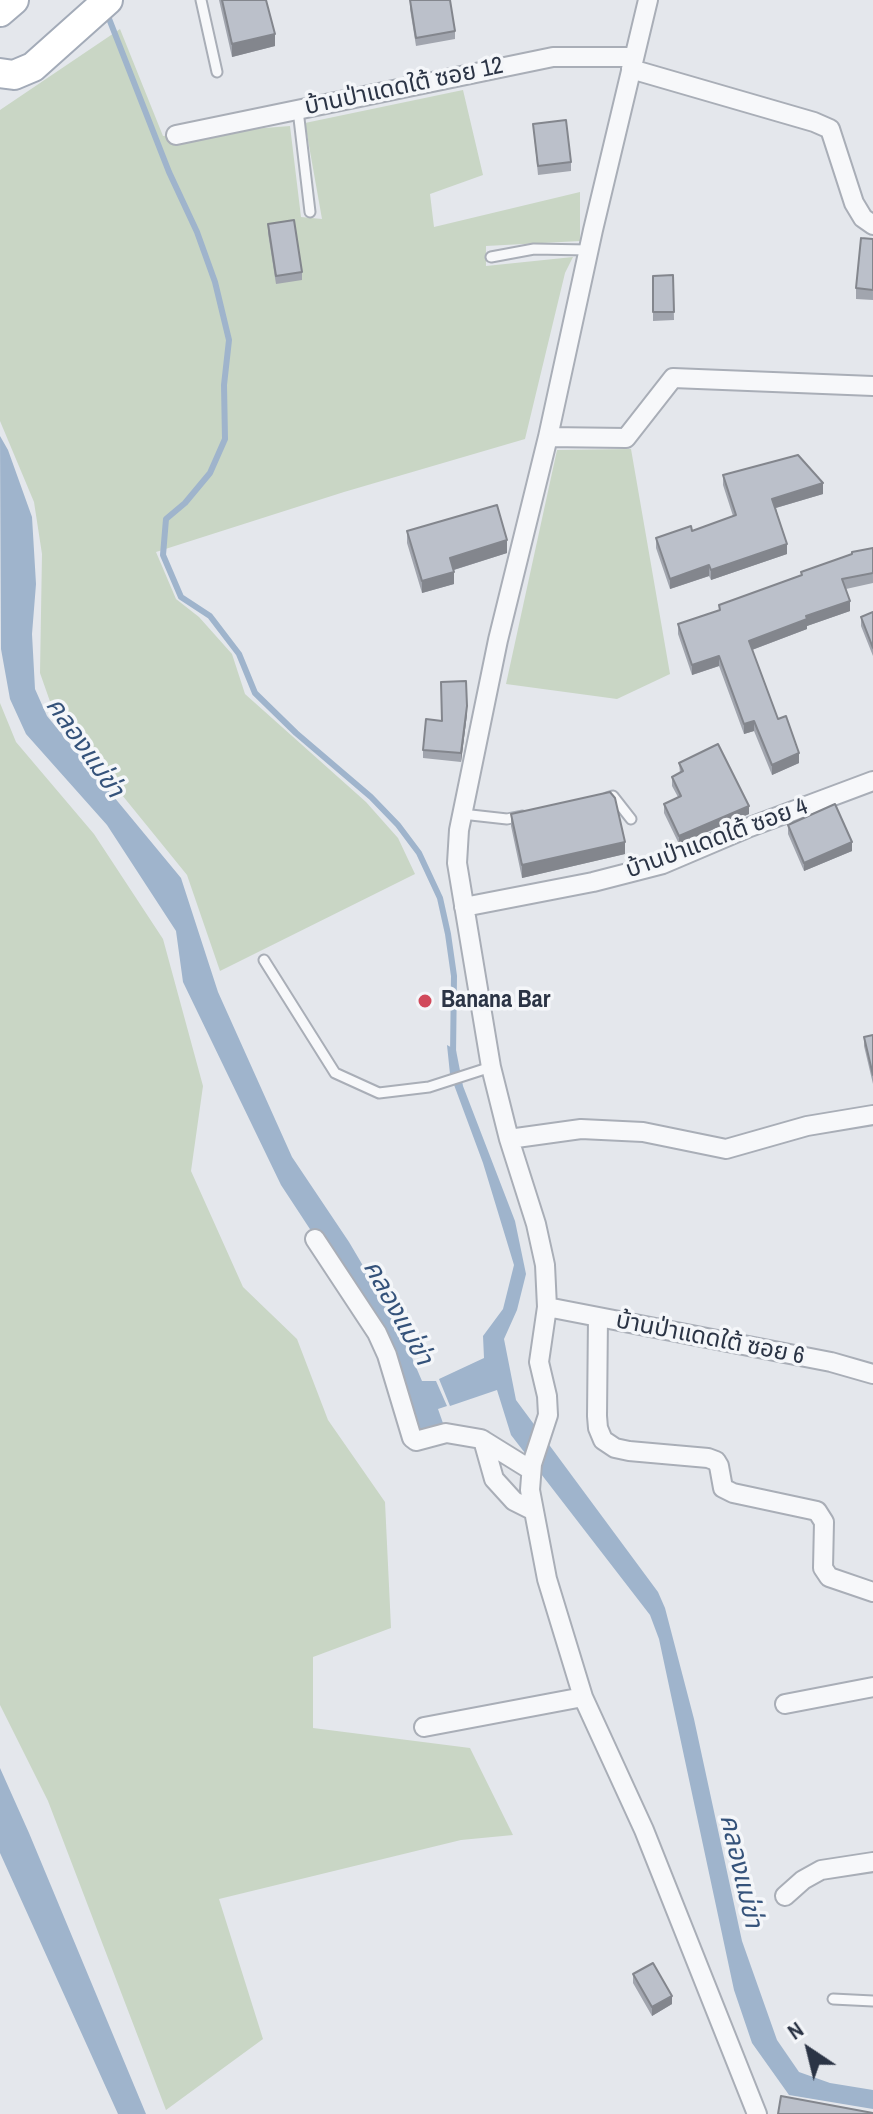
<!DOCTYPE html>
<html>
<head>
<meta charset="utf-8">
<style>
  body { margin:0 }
  #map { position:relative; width:873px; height:2114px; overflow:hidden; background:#e4e7ec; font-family:"Archivo Narrow",sans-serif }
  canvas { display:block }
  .north { position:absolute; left:769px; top:2010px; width:80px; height:80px; -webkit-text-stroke:6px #f4f6f9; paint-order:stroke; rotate:325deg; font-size:22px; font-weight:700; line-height:32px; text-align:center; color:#2b3445 }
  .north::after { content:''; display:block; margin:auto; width:28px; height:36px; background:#2b3445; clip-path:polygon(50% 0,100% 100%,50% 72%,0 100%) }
</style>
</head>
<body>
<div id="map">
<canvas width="873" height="2114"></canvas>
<div class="north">N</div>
</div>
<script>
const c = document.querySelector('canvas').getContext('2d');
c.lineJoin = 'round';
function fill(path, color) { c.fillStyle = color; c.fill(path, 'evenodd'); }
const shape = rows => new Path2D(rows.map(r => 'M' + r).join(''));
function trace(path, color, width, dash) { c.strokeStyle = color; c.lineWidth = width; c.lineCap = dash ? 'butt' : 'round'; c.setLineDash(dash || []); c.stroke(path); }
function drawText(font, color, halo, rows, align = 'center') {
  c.font = font + ' "Archivo Narrow","Noto Sans Thai",sans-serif'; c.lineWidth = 7; c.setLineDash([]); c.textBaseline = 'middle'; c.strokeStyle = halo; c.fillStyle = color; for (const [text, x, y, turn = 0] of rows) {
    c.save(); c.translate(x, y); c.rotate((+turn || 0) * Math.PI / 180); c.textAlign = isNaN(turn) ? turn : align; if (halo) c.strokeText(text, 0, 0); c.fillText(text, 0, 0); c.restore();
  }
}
const green = shape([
  [120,29,163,136,290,126,301,217,322,219,305,123,463,90,483,175,430,194,434,227,580,192,580,241,486,246,486,266,573,257,565,273,525,439,344,492,156,552,176,599,199,617,232,654,245,694,366,802,398,838,415,874,220,971,187,875,53,710,40,673,42,554,34,502,0,421,0,110],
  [631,449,670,674,617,699,506,684,557,450],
  [0,703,16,742,94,834,163,939,203,1086,191,1171,243,1287,297,1339,328,1420,385,1502,391,1628,313,1657,313,1728,470,1748,513,1835,461,1840,219,1899,263,2039,166,2110,48,1801,0,1705]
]);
const water = shape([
  [0,436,8,450,32,517,36,584,32,634,35,689,47,716,181,878,218,992,292,1157,349,1242,398,1325,422,1381,436,1381,447,1406,438,1409,444,1426,411,1432,346,1284,281,1185,183,982,176,931,107,825,26,734,10,699,1,649],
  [447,1045,456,1050,463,1086,515,1221,526,1274,517,1310,504,1339,516,1400,658,1592,665,1608,694,1719,742,1941,777,2040,799,2072,830,2083,873,2090,873,2109,789,2095,752,2043,734,1990,659,1639,650,1615,511,1435,497,1390,450,1406,439,1379,484,1358,483,1336,503,1309,514,1265,483,1163,450,1074],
  [0,1768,29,1833,146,2114,118,2114,0,1853]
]);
const stream = shape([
  [106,11,169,172,197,232,215,282,229,340,224,385,225,439,210,473,185,503,166,519,163,555,181,597,210,616,239,654,255,693,296,733,371,797,398,825,419,853,440,898,448,934,454,976,453,1055]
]);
const service = shape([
  [201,0,217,72],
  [298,110,310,212],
  [491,257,534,249,588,250],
  [607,798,613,796,631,819],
  [462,814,507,819,522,816],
  [264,960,335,1073,379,1093,429,1087,491,1067],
  [833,1999,873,2001]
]);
const minor = shape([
  [648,0,593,230,548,437,498,640,459,830,457,863,491,1067,509,1139,536,1224,545,1265,547,1307,539,1362,547,1396,548,1415,532,1464,530,1490,547,1579,583,1697,644,1830,757,2114],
  [631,69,814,122,830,129,854,203,863,218,873,225],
  [176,135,553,57,634,57],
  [548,437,626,438,673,378,873,386],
  [464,907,593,882,663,864,750,827,873,781],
  [509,1139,581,1129,643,1132,726,1149,807,1126,873,1115],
  [315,1239,377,1333,387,1355,412,1438,416,1441,446,1433,481,1439,531,1470],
  [547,1307,831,1362,873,1374],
  [598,1317,597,1416,598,1428,603,1440,615,1448,629,1451,708,1458,716,1461,719,1466,723,1488,733,1493,817,1511,824,1522,823,1568,829,1577,873,1592],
  [483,1440,494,1479,514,1501,532,1510],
  [785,1704,873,1687],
  [424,1727,583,1697],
  [785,1896,803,1880,821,1870,873,1862]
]);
const primary = shape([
  [0,12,14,0],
  [0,73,14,75,33,67,108,0]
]);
const wall = shape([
  [219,0,266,0,275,46,232,57],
  [410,0,455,31,455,39,416,46,410,9],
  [533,124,571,162,571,171,538,175],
  [268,224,302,272,302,280,276,284,268,233],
  [873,239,873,300,856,299,856,288],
  [673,275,674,320,653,321,653,276],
  [723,475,823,494,776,508,787,554,711,580,709,576,670,589,656,548,656,538,692,531,733,516,723,485],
  [407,531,507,553,454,570,454,584,422,593,407,543],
  [873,548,873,583,846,589,850,611,807,626,807,629,752,650,778,719,799,763,772,775,754,731,744,734,719,666,692,675,678,634,678,624,719,610,719,605,801,575,801,572],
  [873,612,873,656,861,626,861,617],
  [467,714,461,762,423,758,423,750,442,721],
  [679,763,749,814,679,844,664,813,664,804,678,797,672,786,672,777,680,773],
  [511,814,625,854,522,878,511,826],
  [788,825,852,851,804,871,788,834],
  [873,1035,873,1084,864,1046,864,1037],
  [633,1974,672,2004,652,2016,633,1983]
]);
const shadedWall = shape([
  [275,34,275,46,232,57,232,44],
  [823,483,823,494,772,509,772,499],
  [507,540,507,553,450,571,450,558],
  [787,544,787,554,711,580,711,570],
  [709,565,709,576,670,589,670,579],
  [454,572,454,584,422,593,422,581],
  [850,601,850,611,807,626,807,629,749,651,749,641,806,616],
  [719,656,719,666,692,675,692,665],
  [467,706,467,714,461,762,461,753],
  [754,721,754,731,744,734,744,724],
  [799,753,799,763,772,775,772,765],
  [749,806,749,814,679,844,679,836],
  [625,842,625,854,522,878,522,865],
  [852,842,852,851,804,871,804,863],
  [672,1996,672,2004,652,2016,652,2007]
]);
const building = shape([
  [222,0,266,0,275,34,232,44,222,0],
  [410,0,450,0,455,31,416,38,410,0],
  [566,120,571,162,538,166,533,124,566,120],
  [294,220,302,272,276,276,268,224,294,220],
  [861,238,873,239,873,290,856,288,861,238],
  [673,275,674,312,653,312,653,276,673,275],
  [798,455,823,483,772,499,787,544,711,570,709,565,670,579,656,538,691,526,692,531,736,515,723,475,798,455],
  [497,505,507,540,450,558,454,572,422,581,407,531,497,505],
  [873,548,873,573,842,579,850,601,806,616,807,619,749,641,778,719,786,716,799,753,772,765,754,721,744,724,719,656,692,665,678,624,720,610,719,605,802,575,801,572,852,554,852,552,873,548],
  [873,612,873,648,861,617,873,612],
  [466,681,467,706,461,753,423,750,426,719,442,721,441,682,466,681],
  [718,744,749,806,679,836,664,804,681,796,672,777,683,771,679,763,718,744],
  [610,792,615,798,625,842,522,865,511,814,610,792],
  [835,804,852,842,804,863,788,825,835,804],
  [873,1035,873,1075,864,1037,873,1035],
  [653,1963,672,1996,652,2007,633,1974,653,1963],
  [781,2096,873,2113,873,2114,778,2114,781,2096]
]);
const markers = [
  [425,1001,8,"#d1495b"]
];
const streetNames = [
  ["บ้านป่าแดดใต้ ซอย 12",404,87,-12],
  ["บ้านป่าแดดใต้ ซอย 4",717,839,-20],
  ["บ้านป่าแดดใต้ ซอย 6",710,1339,11]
];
const poiNames = [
  ["Banana Bar",441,1001]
];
const waterNames = [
  ["คลองแม่ข่า",84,748,55],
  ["คลองแม่ข่า",397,1313,61],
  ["คลองแม่ข่า",740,1871,77]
];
fill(green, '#c9d6c5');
fill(water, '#9fb4cc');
trace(stream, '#9fb4cc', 6);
trace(service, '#a9aeb7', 13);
trace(minor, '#a9aeb7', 22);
trace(primary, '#a3abb8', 32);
trace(service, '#f7f8fa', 9);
trace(minor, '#f7f8fa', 18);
trace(primary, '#fff', 28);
fill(wall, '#a1a5ae');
fill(shadedWall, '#83868d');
fill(building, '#bbc0ca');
trace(building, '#83868d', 2);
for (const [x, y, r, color] of markers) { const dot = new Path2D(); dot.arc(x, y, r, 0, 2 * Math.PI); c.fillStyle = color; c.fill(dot); trace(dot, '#f4f6f9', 3); }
drawText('24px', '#2b3445', '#f4f6f9', streetNames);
drawText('bold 24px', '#2b3445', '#f4f6f9', poiNames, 'left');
drawText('italic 26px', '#34527a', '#f4f6f9', waterNames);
</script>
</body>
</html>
